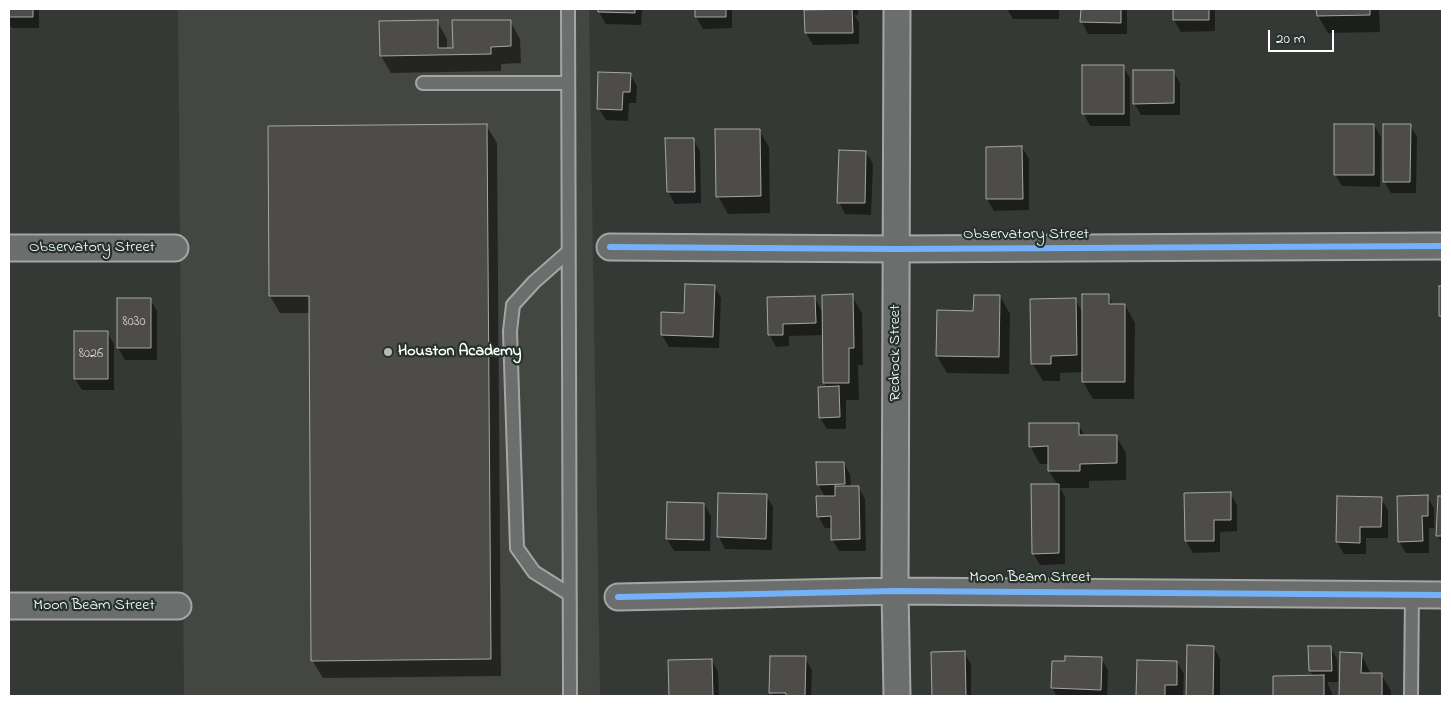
<!DOCTYPE html>
<html>
<head>
<meta charset="utf-8">
<style>
  body { margin:0 }
  #map { position:relative; width:1451px; height:705px; overflow:hidden; background:#353936; font-family:"Indie Flower",sans-serif }
  canvas { display:block }
  .frame { position:absolute; inset:0; border:10px solid #fff; pointer-events:none }
  .scale { position:absolute; left:1268px; top:30px; width:66px; height:22px; box-sizing:border-box; border:2px solid #fff; border-top:0; padding-left:6px; font-size:15px; line-height:18px; white-space:nowrap; color:#fff; -webkit-text-stroke:4px #26332d; paint-order:stroke }
</style>
</head>
<body>
<div id="map">
<canvas width="1451" height="705"></canvas>
<div class="frame"></div>
<div class="scale">20 m</div>
</div>
<script>
const c = document.querySelector('canvas').getContext('2d');
c.lineJoin = 'round';
function fill(path, color) { c.fillStyle = color; c.fill(path, 'evenodd'); }
const shape = rows => new Path2D(rows.map(r => 'M' + r).join(''));
function trace(path, color, width, dash) { c.strokeStyle = color; c.lineWidth = width; c.lineCap = dash ? 'butt' : 'round'; c.setLineDash(dash || []); c.stroke(path); }
function drawText(font, color, halo, rows, align = 'center') {
  c.font = font + ' "Indie Flower",sans-serif'; c.lineWidth = 4.5; c.setLineDash([]); c.textBaseline = 'middle'; c.strokeStyle = halo; c.fillStyle = color; for (const [text, x, y, turn = 0] of rows) {
    c.save(); c.translate(x, y); c.rotate((+turn || 0) * Math.PI / 180); c.textAlign = isNaN(turn) ? turn : align; if (halo) c.strokeText(text, 0, 0); c.fillText(text, 0, 0); c.restore();
  }
}
const built = shape([
  [178,9,589,9,600,696,184,696]
]);
const shadow = shape([
  [9,9,39,9,39,28,12,28,9,24],
  [600,9,642,9,641,25,606,24,599,12],
  [696,9,732,9,732,28,703,29,696,17],
  [810,9,858,9,858,15,854,15,859,22,859,44,813,45,806,33,812,11],
  [1007,9,1059,9,1059,19,1013,19],
  [1082,9,1127,9,1127,34,1088,34,1082,22],
  [1174,9,1215,9,1215,31,1181,32,1174,20],
  [1318,9,1379,9,1380,32,1328,33,1318,16],
  [437,21,447,39,447,49,454,49,510,21,520,39,521,63,501,64,501,71,391,73,381,56],
  [1123,66,1130,78,1130,126,1090,126,1084,114],
  [1173,71,1180,83,1180,115,1141,115,1134,103],
  [630,74,637,86,636,103,629,103,628,121,606,120,599,109],
  [486,125,497,143,501,676,323,678,312,660,310,313,280,313,270,296],
  [1374,125,1381,137,1380,187,1342,186,1335,174],
  [1410,125,1417,137,1416,193,1391,193,1384,181],
  [759,130,769,147,770,213,728,214,718,196],
  [693,139,700,151,701,203,675,204,668,192,667,140],
  [1022,147,1029,159,1029,210,994,211,987,199],
  [866,152,873,164,871,215,845,214,839,202],
  [714,286,721,298,719,348,669,347,662,335],
  [852,296,862,313,863,365,858,365,859,400,846,400,846,429,827,429,820,418,827,388,824,383,824,335,789,336,789,346,776,347,770,335,814,297,823,313],
  [1000,296,1010,314,1009,374,947,373,937,356,975,312],
  [1108,296,1113,305,1125,305,1135,323,1134,399,1093,399,1083,382,1083,372,1060,373,1060,381,1043,381,1033,364,1075,299,1083,313],
  [150,299,157,311,157,360,125,360,118,348],
  [107,332,114,344,114,390,82,390,75,379],
  [1078,424,1085,436,1116,436,1126,453,1126,480,1089,481,1089,488,1060,488,1065,497,1065,564,1040,565,1033,553,1058,485,1049,471,1049,464,1040,464,1030,446],
  [844,463,850,475,851,487,858,487,865,499,866,551,839,551,832,539,832,528,825,528,818,516,825,497,818,484],
  [1230,493,1237,505,1237,531,1220,532,1220,552,1193,553,1186,541,1185,494],
  [720,494,766,495,773,507,772,550,725,549,719,537],
  [1427,497,1434,508,1434,528,1429,528,1429,553,1406,553,1399,541],
  [1439,497,1442,497,1442,544,1438,536],
  [1381,499,1388,510,1388,538,1366,538,1366,554,1344,554,1337,542],
  [704,504,711,516,710,551,674,551,667,539],
  [1188,646,1214,647,1220,659,1220,696,1187,696],
  [1330,647,1337,659,1338,682,1327,682,1333,696,1274,696,1274,677,1313,676,1310,671],
  [932,653,964,653,971,664,971,696,933,696],
  [1341,654,1361,654,1371,674,1381,674,1391,691,1391,696,1341,696],
  [805,658,812,670,811,696,773,696,771,692],
  [1101,658,1108,670,1107,696,1057,696,1052,688,1066,662],
  [712,660,718,672,719,696,670,696,669,661],
  [1138,661,1177,662,1184,674,1183,696,1137,696]
]);
const building = shape([
  [9,9,33,9,33,17,9,17,9,9],
  [598,9,635,9,635,13,598,12,598,9],
  [695,9,726,9,726,17,695,17,695,9],
  [852,9,853,33,805,33,804,10,852,9],
  [1081,9,1121,9,1121,23,1080,22,1081,9],
  [1173,9,1209,9,1209,20,1173,20,1173,9],
  [1316,9,1370,9,1370,15,1317,16,1316,9],
  [438,20,438,48,453,48,452,20,511,20,511,46,491,47,491,54,380,56,379,21,438,20],
  [1082,65,1124,65,1124,114,1082,114,1082,65],
  [1133,70,1174,70,1174,103,1133,104,1133,70],
  [598,72,631,73,630,92,623,92,622,110,597,109,598,72],
  [487,124,491,659,311,661,309,296,269,296,268,126,487,124],
  [1334,124,1374,124,1374,175,1334,175,1334,124],
  [1383,124,1411,124,1410,182,1383,182,1383,124],
  [715,129,760,129,761,196,716,197,715,129],
  [665,138,694,138,695,192,667,192,665,138],
  [1022,146,1023,199,986,199,986,147,1022,146],
  [839,150,866,151,865,203,837,203,839,150],
  [685,284,715,285,713,337,661,335,661,312,684,313,685,284],
  [1439,286,1442,286,1442,316,1439,316,1439,286],
  [853,294,854,348,849,348,849,383,823,383,822,295,853,294],
  [1082,294,1109,294,1109,304,1125,304,1125,382,1082,382,1082,294],
  [974,295,1000,295,999,357,936,356,937,310,973,311,974,295],
  [815,296,816,323,783,324,783,335,768,335,767,297,815,296],
  [117,298,151,298,151,348,117,348,117,298],
  [1076,298,1077,355,1051,356,1051,364,1031,364,1030,299,1076,298],
  [74,331,108,331,108,379,74,379,74,331],
  [839,386,840,417,819,418,818,387,839,386],
  [1029,423,1079,423,1079,435,1117,435,1117,463,1080,464,1080,471,1048,471,1048,446,1029,447,1029,423],
  [816,462,844,462,845,484,817,485,816,462],
  [1031,484,1059,484,1059,553,1032,554,1031,484],
  [835,486,859,486,860,539,831,540,831,516,817,517,816,496,835,496,835,486],
  [1231,492,1231,520,1214,520,1214,541,1185,541,1184,493,1231,492],
  [718,493,767,494,766,539,717,537,718,493],
  [1428,495,1428,516,1422,516,1423,541,1398,542,1397,496,1428,495],
  [1337,496,1382,497,1381,527,1360,527,1360,543,1336,542,1337,496],
  [1438,496,1442,496,1442,536,1436,536,1438,496],
  [667,502,704,503,704,540,666,539,667,502],
  [1187,645,1214,646,1213,696,1186,696,1187,645],
  [1308,646,1331,646,1332,671,1309,671,1308,646],
  [965,651,966,696,932,696,931,652,965,651],
  [1340,652,1362,653,1361,673,1382,673,1382,696,1339,696,1340,652],
  [770,656,806,656,805,696,786,696,786,693,769,693,770,656],
  [1065,656,1102,657,1101,690,1051,688,1052,661,1065,661,1065,656],
  [712,659,713,696,669,696,668,660,712,659],
  [1137,660,1177,661,1177,685,1165,685,1165,696,1136,696,1137,660],
  [1324,675,1324,696,1273,696,1273,676,1324,675]
]);
const service = shape([
  [568,9,570,696],
  [423,83,568,83],
  [568,252,534,282,513,305,510,331,517,548,534,572,569,594],
  [1411,696,1412,594]
]);
const minor = shape([
  [897,9,895,591,897,696],
  [610,247,896,249,1442,246],
  [9,248,175,248],
  [618,597,895,591,1442,595],
  [9,606,178,606]
]);
const cycleway = shape([
  [610,247,896,249,1442,246],
  [618,597,895,591,1442,595]
]);
const markers = [
  [388,352,5,"#b8bab9"]
];
const numberNames = [
  ["8030",134,323],
  ["8026",91,355]
];
const streetNames = [
  ["Observatory Street",1026,235],
  ["Observatory Street",92,248],
  ["Redrock Street",896,353,-90],
  ["Moon Beam Street",1030,578],
  ["Moon Beam Street",94,606]
];
const poiNames = [
  ["Houston Academy",398,352]
];
fill(built, '#444741');
fill(shadow, '#0007');
fill(building, '#4d4c49');
trace(building, '#a4a6a5', 1);
trace(service, '#a4a6a5', 16);
trace(minor, '#a4a6a5', 29);
trace(service, '#6b6e6d', 12);
trace(minor, '#6b6e6d', 25);
trace(cycleway, '#73b2f8', 6);
for (const [x, y, r, color] of markers) { const dot = new Path2D(); dot.arc(x, y, r, 0, 2 * Math.PI); c.fillStyle = color; c.fill(dot); trace(dot, '#26332d', 2); }
drawText('14px', '#d2d2d2', null, numberNames);
drawText('16px', '#fff', '#26332d', streetNames);
drawText('bold 16px', '#fff', '#26332d', poiNames, 'left');
</script>
</body>
</html>
